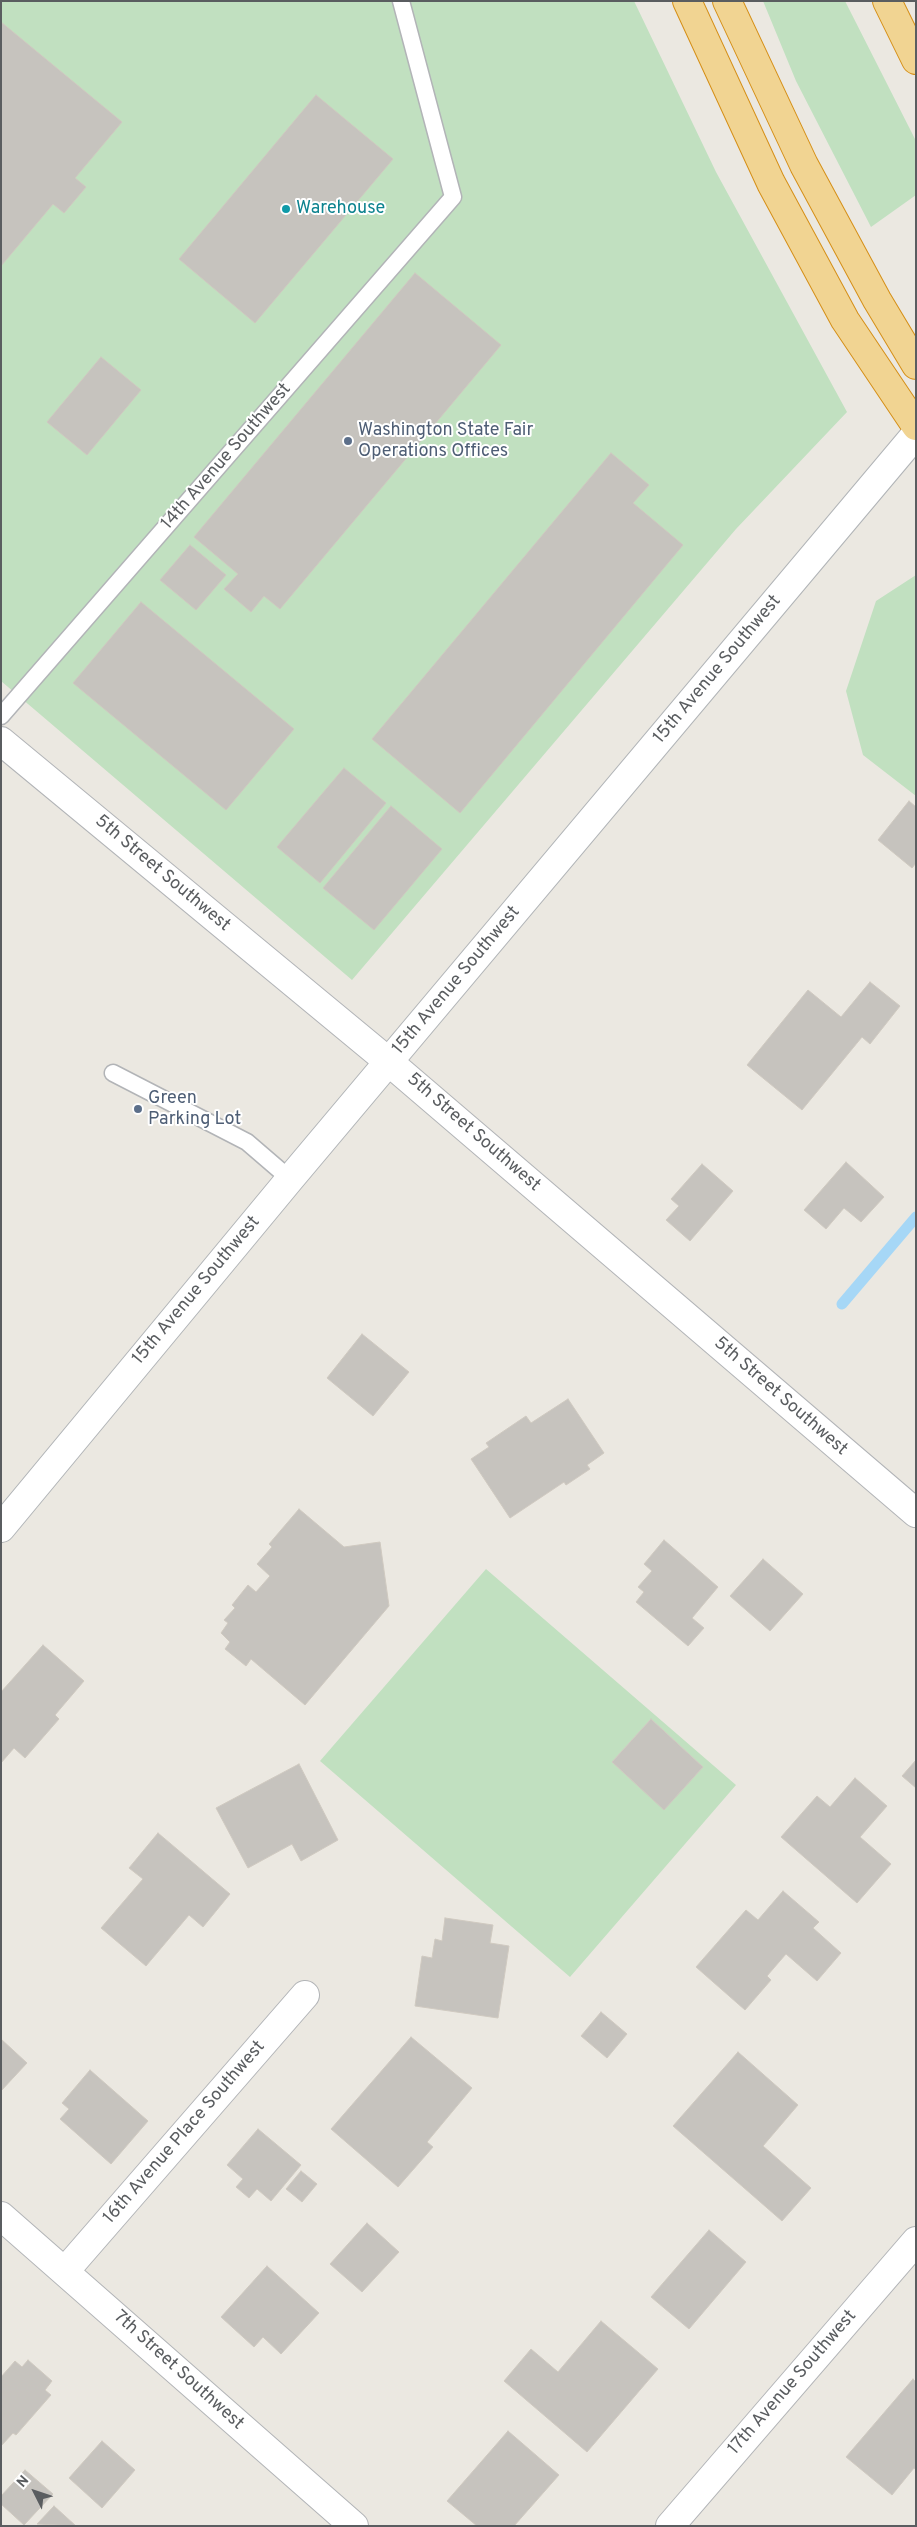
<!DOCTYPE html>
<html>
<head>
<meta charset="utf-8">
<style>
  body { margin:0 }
  #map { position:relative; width:917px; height:2527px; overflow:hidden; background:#ebe8e1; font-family:Overpass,sans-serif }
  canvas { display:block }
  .frame { position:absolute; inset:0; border:2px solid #5a5d60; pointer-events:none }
  .north { position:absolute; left:10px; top:2467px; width:50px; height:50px; -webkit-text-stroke:4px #fff; paint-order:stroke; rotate:311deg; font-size:14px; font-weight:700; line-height:20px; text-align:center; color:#5a5d60 }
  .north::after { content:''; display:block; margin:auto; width:18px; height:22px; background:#5a5d60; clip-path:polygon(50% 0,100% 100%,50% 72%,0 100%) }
</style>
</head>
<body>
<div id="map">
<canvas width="917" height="2527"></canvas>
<div class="frame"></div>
<div class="north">N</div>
</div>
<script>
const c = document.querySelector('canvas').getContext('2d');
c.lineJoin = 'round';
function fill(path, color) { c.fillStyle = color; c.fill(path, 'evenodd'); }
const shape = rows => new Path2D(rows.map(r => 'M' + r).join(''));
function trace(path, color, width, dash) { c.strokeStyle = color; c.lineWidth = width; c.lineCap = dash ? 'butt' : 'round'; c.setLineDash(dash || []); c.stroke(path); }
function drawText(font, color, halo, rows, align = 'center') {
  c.font = font + ' Overpass,sans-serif'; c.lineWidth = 4; c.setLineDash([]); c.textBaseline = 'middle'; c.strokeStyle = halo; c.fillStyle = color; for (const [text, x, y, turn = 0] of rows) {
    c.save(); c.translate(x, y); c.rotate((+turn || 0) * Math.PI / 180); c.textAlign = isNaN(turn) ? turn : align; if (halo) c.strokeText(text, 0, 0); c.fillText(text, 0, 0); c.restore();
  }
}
const green = shape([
  [1,1,634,1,716,172,847,412,736,529,352,980,1,681],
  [763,1,845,1,916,141,916,195,871,227,796,81],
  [916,575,916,796,863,755,846,691,876,601],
  [486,1569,736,1785,570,1977,320,1761],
  [651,1719,703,1767,664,1809,612,1762]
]);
const stream = shape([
  [842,1304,916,1217]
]);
const building = shape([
  [1,22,122,122,75,178,86,187,64,213,53,204,1,266,1,22],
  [316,95,393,159,255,323,179,259,316,95],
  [415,273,501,345,280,609,264,596,251,612,224,589,238,574,194,537,415,273],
  [101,357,141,390,87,455,47,422,101,357],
  [611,453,649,485,633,503,683,545,460,813,372,739,611,453],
  [190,545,226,575,196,610,160,580,190,545],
  [141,602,294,729,226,810,73,683,141,602],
  [344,768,386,803,320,883,277,847,344,768],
  [909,801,916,807,916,863,912,868,878,840,909,801],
  [391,806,442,849,374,930,323,888,391,806],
  [870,982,900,1006,870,1044,862,1037,802,1110,747,1065,808,990,841,1017,870,982],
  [846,1162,884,1197,861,1222,844,1208,826,1229,804,1210,846,1162],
  [702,1164,733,1191,690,1241,666,1220,679,1206,671,1199,702,1164],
  [362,1334,409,1372,373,1416,327,1378,362,1334],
  [568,1399,604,1453,587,1465,590,1469,566,1485,564,1482,510,1518,471,1459,489,1447,486,1443,526,1416,531,1423,568,1399],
  [299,1509,344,1547,380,1542,389,1606,305,1705,251,1659,246,1666,225,1649,230,1642,221,1633,228,1623,224,1620,235,1608,232,1605,248,1585,256,1592,270,1576,257,1564,272,1547,269,1544,299,1509],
  [664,1540,718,1587,692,1618,704,1628,688,1646,636,1602,644,1592,638,1587,652,1571,644,1564,664,1540],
  [763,1559,803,1594,770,1631,730,1596,763,1559],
  [43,1645,84,1681,55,1715,59,1719,25,1758,14,1748,1,1763,1,1692,43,1645],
  [651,1719,703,1767,664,1810,612,1762,651,1719],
  [916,1760,916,1788,902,1776,916,1760],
  [299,1764,338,1840,301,1861,292,1844,248,1868,216,1808,299,1764],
  [855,1778,887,1806,860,1837,891,1864,857,1903,781,1837,817,1796,830,1807,855,1778],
  [158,1833,230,1894,203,1927,189,1915,146,1966,101,1928,143,1879,129,1868,158,1833],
  [783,1891,819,1922,813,1928,841,1953,817,1981,786,1954,767,1976,771,1980,745,2010,696,1967,746,1910,758,1920,783,1891],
  [445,1918,493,1925,490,1943,509,1946,498,2018,415,2006,422,1956,432,1958,435,1939,442,1941,445,1918],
  [601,2012,627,2034,607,2058,581,2036,601,2012],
  [411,2037,472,2088,427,2142,433,2147,398,2187,331,2129,411,2037],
  [1,2039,27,2063,1,2091,1,2039],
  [738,2052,798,2105,763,2146,811,2188,782,2221,673,2126,738,2052],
  [90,2070,148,2121,111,2164,60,2119,69,2109,62,2103,90,2070],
  [258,2129,301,2165,271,2201,257,2189,249,2198,236,2187,243,2179,227,2165,258,2129],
  [301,2171,317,2184,302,2202,286,2189,301,2171],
  [367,2223,399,2252,362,2292,330,2264,367,2223],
  [709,2230,746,2262,689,2329,651,2297,709,2230],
  [267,2266,319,2313,281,2354,263,2337,254,2347,221,2317,267,2266],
  [601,2321,658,2369,587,2452,504,2381,531,2349,558,2372,601,2321],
  [28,2360,52,2381,45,2390,51,2395,16,2435,13,2433,1,2446,1,2377,15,2361,22,2367,28,2360],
  [913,2379,916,2382,916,2470,914,2468,892,2495,846,2457,913,2379],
  [508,2431,559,2475,514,2526,477,2526,447,2501,508,2431],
  [102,2441,135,2470,102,2508,69,2478,102,2441],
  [25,2470,53,2494,24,2525,1,2504,1,2496,25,2470],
  [54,2506,76,2526,37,2524,54,2506]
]);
const lane = shape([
  [1,716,453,197,401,1],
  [113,1073,247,1142,290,1179]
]);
const street = shape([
  [1,741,389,1062,916,1513],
  [1,2216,354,2526],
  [65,2271,305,1995],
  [670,2526,916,2241]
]);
const secondary = shape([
  [1,1528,290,1179,916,434]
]);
const highway = shape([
  [687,1,771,183,845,320,916,426],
  [727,1,804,165,877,300,916,365],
  [887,1,916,60]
]);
const markers = [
  [286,209,5,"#0f9aa8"],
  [348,441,5,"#5c6f8a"],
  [138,1109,5,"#5c6f8a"]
];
const cultureNames = [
  ["Warehouse",296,209]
];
const serviceNames = [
  ["Washington State Fair",358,431],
  ["Operations Offices",358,452],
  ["Green",148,1099],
  ["Parking Lot",148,1120]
];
const streetNames = [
  ["14th Avenue Southwest",227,457,-49],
  ["15th Avenue Southwest",718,670,-50],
  ["5th Street Southwest",162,874,40],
  ["15th Avenue Southwest",457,981,-50],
  ["5th Street Southwest",473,1133,41],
  ["15th Avenue Southwest",197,1291,-50],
  ["5th Street Southwest",780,1397,41],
  ["16th Avenue Place Southwest",185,2133,-49],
  ["7th Street Southwest",178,2371,42],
  ["17th Avenue Southwest",793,2383,-49]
];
fill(green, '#c1e0c0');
trace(stream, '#a6d7f6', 11);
fill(building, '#c6c3be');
trace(building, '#cfc9c0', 1);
trace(lane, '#b2b4b7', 19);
trace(street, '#b2b4b7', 30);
trace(secondary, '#b1b4b7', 30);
trace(highway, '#d58f17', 30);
trace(lane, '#fff', 16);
trace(street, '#fff', 28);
trace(secondary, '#fff', 28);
trace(highway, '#f1d492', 28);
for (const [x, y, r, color] of markers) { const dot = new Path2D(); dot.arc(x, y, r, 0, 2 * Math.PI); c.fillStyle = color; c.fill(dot); trace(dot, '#fff', 2); }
drawText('18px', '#0d838f', '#fff', cultureNames, 'left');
drawText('18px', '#4e5e75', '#fff', serviceNames, 'left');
drawText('18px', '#5a5d60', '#fff', streetNames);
</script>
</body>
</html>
